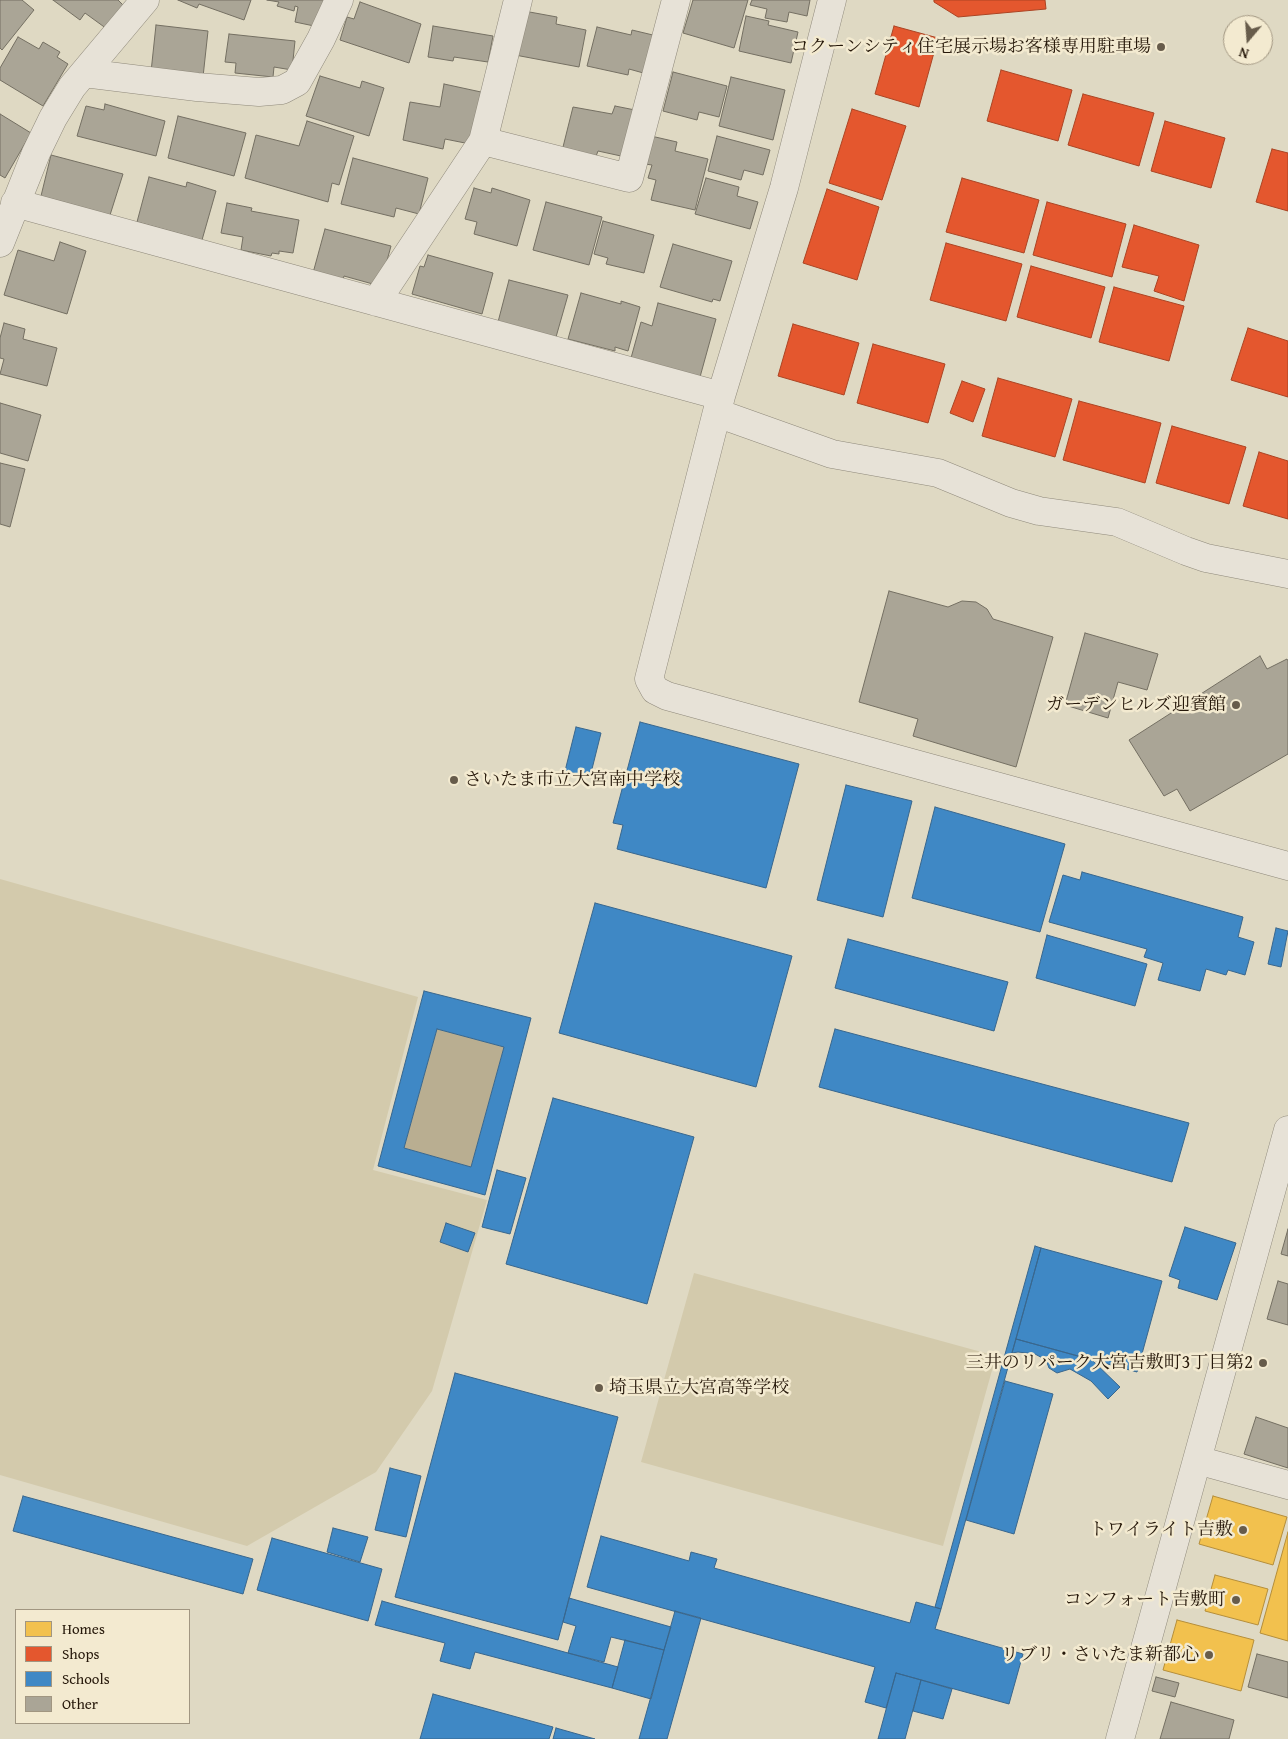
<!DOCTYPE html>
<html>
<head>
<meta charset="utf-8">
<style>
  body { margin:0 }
  #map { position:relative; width:1288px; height:1739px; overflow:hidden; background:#dfd9c3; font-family:"Gentium Book Plus",serif }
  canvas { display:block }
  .legend { position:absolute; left:15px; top:1609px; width:175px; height:115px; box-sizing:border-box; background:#f3ead0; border:1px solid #a19681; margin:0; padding:6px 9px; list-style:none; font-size:15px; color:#26180a }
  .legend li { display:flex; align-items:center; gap:10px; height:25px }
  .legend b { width:25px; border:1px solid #a19681 }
  .north { position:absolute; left:1223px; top:15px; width:50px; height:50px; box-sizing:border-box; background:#f3ead0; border:1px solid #a19681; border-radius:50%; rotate:198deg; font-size:14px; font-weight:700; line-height:20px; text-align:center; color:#26180a }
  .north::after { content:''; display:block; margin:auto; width:18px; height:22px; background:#675c4b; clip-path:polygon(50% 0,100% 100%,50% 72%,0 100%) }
</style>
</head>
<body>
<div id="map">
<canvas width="1288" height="1739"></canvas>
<ul class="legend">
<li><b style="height:14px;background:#f2c14e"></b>Homes</li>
<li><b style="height:14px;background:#e4572e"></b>Shops</li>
<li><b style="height:14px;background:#3f88c5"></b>Schools</li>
<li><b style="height:14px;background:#aaa596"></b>Other</li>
</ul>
<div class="north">N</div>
</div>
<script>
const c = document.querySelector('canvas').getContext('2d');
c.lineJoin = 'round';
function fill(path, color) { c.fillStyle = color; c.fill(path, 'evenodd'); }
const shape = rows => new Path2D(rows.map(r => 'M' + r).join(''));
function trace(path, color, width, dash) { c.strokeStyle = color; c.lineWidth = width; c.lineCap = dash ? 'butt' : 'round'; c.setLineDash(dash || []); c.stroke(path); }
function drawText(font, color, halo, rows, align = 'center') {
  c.font = font + ' "Gentium Book Plus","Noto Serif JP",serif'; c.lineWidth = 5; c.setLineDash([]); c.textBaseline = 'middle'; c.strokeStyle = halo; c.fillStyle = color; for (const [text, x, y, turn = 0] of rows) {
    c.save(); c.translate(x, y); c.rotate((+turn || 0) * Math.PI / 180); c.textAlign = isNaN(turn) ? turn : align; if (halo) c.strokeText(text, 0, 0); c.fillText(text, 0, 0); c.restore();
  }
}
const green = shape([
  [0,879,418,997,373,1170,487,1200,432,1391,376,1472,247,1546,0,1475],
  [694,1273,996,1356,943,1546,641,1462]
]);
const water = shape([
  [437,1029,504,1047,471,1167,404,1148]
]);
const homes = shape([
  [1213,1496,1287,1517,1273,1565,1199,1544,1213,1496],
  [1288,1532,1288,1641,1260,1633,1288,1532],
  [1215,1575,1268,1589,1258,1625,1205,1611,1215,1575],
  [1177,1620,1254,1640,1241,1691,1163,1670,1177,1620]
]);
const shops = shape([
  [934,0,1045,0,1046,9,958,17,934,2,934,0],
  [894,26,938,38,919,107,875,94,894,26],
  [1001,70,1072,90,1058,141,987,121,1001,70],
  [1083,94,1154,113,1139,166,1068,145,1083,94],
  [852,109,906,126,882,200,829,183,852,109],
  [1165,121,1225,138,1211,188,1151,171,1165,121],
  [1272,149,1288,153,1288,211,1256,202,1272,149],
  [962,178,1039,200,1024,253,946,232,962,178],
  [827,189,879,207,857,280,803,263,827,189],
  [1047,202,1126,224,1112,277,1033,255,1047,202],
  [1134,225,1199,245,1184,301,1154,291,1159,276,1122,267,1134,225],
  [946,243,1022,264,1006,321,930,300,946,243],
  [1031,266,1105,287,1091,338,1017,317,1031,266],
  [1114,287,1184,306,1169,361,1099,342,1114,287],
  [793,324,859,343,844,395,778,376,793,324],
  [1248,328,1288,341,1288,397,1231,380,1248,328],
  [873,344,945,364,928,423,857,403,873,344],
  [998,378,1072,399,1055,457,982,436,998,378],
  [962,381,985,389,973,422,950,413,962,381],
  [1079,401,1161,423,1145,483,1063,460,1079,401],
  [1172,426,1246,447,1229,504,1156,483,1172,426],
  [1259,452,1288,461,1288,519,1243,506,1259,452]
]);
const schools = shape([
  [640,722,799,764,766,888,617,849,623,825,613,823,640,722],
  [576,727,601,733,590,777,565,771,576,727],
  [846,785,912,801,883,917,817,900,846,785],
  [935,807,1065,844,1040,932,912,898,935,807],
  [1082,872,1243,917,1238,937,1254,942,1245,975,1228,970,1226,975,1206,969,1200,991,1158,980,1163,963,1144,957,1147,949,1049,922,1063,875,1080,880,1082,872],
  [595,903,792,956,756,1087,559,1033,595,903],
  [1276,928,1288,931,1281,967,1268,964,1276,928],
  [1047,935,1147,964,1135,1006,1036,978,1047,935],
  [848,939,1008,982,994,1031,835,988,848,939],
  [424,991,531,1018,485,1195,378,1166,424,991],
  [437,1029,504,1047,471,1167,404,1148,437,1029],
  [835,1029,1189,1123,1172,1182,819,1087,835,1029],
  [553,1098,694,1137,647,1304,506,1264,553,1098],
  [497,1170,526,1178,510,1234,482,1227,497,1170],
  [446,1223,475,1233,468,1252,440,1242,446,1223],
  [1185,1227,1236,1243,1217,1300,1178,1288,1180,1280,1169,1276,1185,1227],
  [1035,1246,1041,1248,941,1609,935,1607,1035,1246],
  [1041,1248,1162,1281,1137,1372,1016,1339,1041,1248],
  [1016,1339,1092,1360,1120,1387,1108,1399,1091,1381,1070,1369,1057,1373,1049,1368,1046,1360,1035,1354,1018,1352,1012,1353,1016,1339],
  [455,1373,618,1417,558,1640,395,1597,455,1373],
  [1005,1381,1053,1394,1014,1534,966,1520,1005,1381],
  [390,1468,421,1476,406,1537,375,1530,390,1468],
  [23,1496,253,1559,243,1594,13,1531,23,1496],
  [333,1528,368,1537,360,1562,327,1552,333,1528],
  [601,1536,689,1561,691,1552,717,1559,714,1568,910,1623,916,1602,941,1609,935,1629,1023,1654,1009,1704,896,1673,886,1708,865,1702,875,1667,587,1587,601,1536],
  [272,1538,382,1569,368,1621,257,1590,272,1538],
  [569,1598,671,1627,664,1650,611,1637,604,1662,568,1653,576,1626,563,1622,569,1598],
  [382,1601,618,1667,612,1688,475,1652,470,1669,440,1661,445,1643,375,1625,382,1601],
  [675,1611,701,1618,667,1739,639,1739,675,1611],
  [625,1640,664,1650,651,1699,612,1688,625,1640],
  [896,1673,921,1680,905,1739,878,1739,896,1673],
  [921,1680,952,1689,943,1719,913,1711,921,1680],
  [433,1694,553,1727,549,1739,420,1739,433,1694],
  [556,1728,595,1739,553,1739,556,1728]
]);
const building = shape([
  [0,0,22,0,34,10,2,50,0,48,0,0],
  [53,0,118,0,123,5,107,29,85,13,80,20,53,0],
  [178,0,251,0,244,20,199,4,197,8,178,0],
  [267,0,326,0,319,27,295,22,298,7,295,6,294,11,277,6,279,2,267,0],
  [693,0,748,0,734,48,683,33,693,0],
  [752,0,810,0,807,16,789,12,787,22,765,18,767,9,750,5,752,0],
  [360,2,421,24,409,63,340,40,347,17,354,19,360,2],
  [524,11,557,17,556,24,586,30,579,67,515,55,524,11],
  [746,16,769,21,768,25,798,32,791,63,739,51,746,16],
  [156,25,208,31,203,77,151,72,156,25],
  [433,26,493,36,488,62,454,57,453,61,428,57,433,26],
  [597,27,631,35,632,30,657,36,647,74,629,69,628,75,587,66,597,27],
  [229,34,295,41,292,70,274,67,273,77,235,73,236,63,225,62,229,34],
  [18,37,39,49,43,42,60,52,57,57,68,64,43,106,0,80,0,68,18,37],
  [673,72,727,86,719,117,699,112,697,120,663,111,673,72],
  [320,76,360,88,362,81,384,88,369,136,306,116,320,76],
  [731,77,785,90,773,140,719,126,731,77],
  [444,84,481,92,470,144,445,139,443,149,403,140,410,102,440,107,444,84],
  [105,104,165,121,156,156,77,136,86,106,104,110,105,104],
  [615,106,635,110,621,156,598,151,595,159,562,151,573,107,612,114,615,106],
  [0,114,31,133,5,178,0,175,0,114],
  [178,116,246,133,234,176,168,158,178,116],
  [307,121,354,136,339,185,332,183,328,202,245,178,256,135,299,146,307,121],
  [651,136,677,142,675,151,708,159,695,210,651,200,656,180,648,178,652,165,645,164,651,136],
  [717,136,770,150,763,175,744,170,741,180,708,171,717,136],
  [51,155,123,174,110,215,41,196,51,155],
  [353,158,428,178,419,214,396,208,394,217,341,204,353,158],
  [149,177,186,187,187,182,216,191,202,240,137,222,149,177],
  [706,178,739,187,737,196,758,202,750,229,695,214,706,178],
  [474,188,491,193,492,188,530,200,517,246,474,234,477,222,465,219,474,188],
  [546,202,602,217,589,265,533,250,546,202],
  [227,203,252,208,251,211,299,220,293,253,279,251,279,254,272,253,271,256,241,250,243,237,221,233,227,203],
  [603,221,654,235,644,273,606,264,608,258,594,254,603,221],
  [325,229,391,246,380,286,344,276,343,280,313,273,325,229],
  [60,242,86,251,67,314,4,295,18,250,54,261,60,242],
  [673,244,732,261,720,301,713,299,712,302,660,287,673,244],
  [428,255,493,273,482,314,412,294,420,266,424,267,428,255],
  [509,280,568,295,556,337,498,322,509,280],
  [581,293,621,304,621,301,640,307,628,351,615,347,615,351,568,339,581,293],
  [658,303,716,319,700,377,631,358,641,322,652,326,658,303],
  [4,323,25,329,23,339,57,348,47,386,0,374,4,359,0,358,0,338,4,323],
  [0,403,41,415,28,461,0,453,0,403],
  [0,463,25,469,10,527,0,524,0,463],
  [889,591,948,607,962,601,976,602,987,609,993,619,1053,637,1016,767,913,736,918,719,859,702,889,591],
  [1085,633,1158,654,1147,690,1118,682,1108,718,1065,705,1085,633],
  [1260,656,1267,669,1287,659,1288,661,1288,754,1190,811,1177,789,1164,796,1129,740,1260,656],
  [1288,1229,1288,1256,1281,1254,1288,1229],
  [1278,1281,1288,1284,1288,1325,1267,1319,1278,1281],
  [1256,1417,1288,1428,1288,1468,1244,1454,1256,1417],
  [1257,1654,1288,1662,1288,1698,1248,1687,1257,1654],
  [1156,1677,1179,1683,1175,1697,1152,1691,1156,1677],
  [1171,1702,1234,1720,1229,1739,1160,1739,1171,1702]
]);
const minor = shape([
  [832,0,784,188,721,396,649,679,655,690,667,696,1288,866],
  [84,73,197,87,259,92,282,90,297,82,321,39,339,0],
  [483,141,629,178,676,0],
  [15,203,721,396],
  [0,243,36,153,53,118,72,87,145,0],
  [376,302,483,141,518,0],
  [717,413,832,454,938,473,1011,503,1039,511,1117,522,1186,551,1206,558,1288,574],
  [1197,1460,1288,1485],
  [1120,1739,1288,1130]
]);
const markers = [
  [1161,47,5,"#675c4b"],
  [1236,705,5,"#675c4b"],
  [454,780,5,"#675c4b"],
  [1263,1363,5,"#675c4b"],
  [599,1388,5,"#675c4b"],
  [1243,1530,5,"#675c4b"],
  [1236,1600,5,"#675c4b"],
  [1209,1655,5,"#675c4b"]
];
const poiNames = [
  ["コクーンシティ住宅展示場お客様専用駐車場",1151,47],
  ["ガーデンヒルズ迎賓館",1226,705],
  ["さいたま市立大宮南中学校",464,780,"left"],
  ["三井のリパーク大宮吉敷町3丁目第2",1253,1363],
  ["埼玉県立大宮高等学校",609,1388,"left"],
  ["トワイライト吉敷",1233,1530],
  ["コンフォート吉敷町",1226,1600],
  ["リブリ・さいたま新都心",1199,1655]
];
fill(green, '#d3caac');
fill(water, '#b9ae91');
fill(homes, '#f2c14e');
trace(homes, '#b58e3a', 1);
fill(shops, '#e4572e');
trace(shops, '#ab4423', 1);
fill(schools, '#3f88c5');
trace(schools, '#38668d', 1);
fill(building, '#aaa596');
trace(building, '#746f62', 1);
trace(minor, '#8f897b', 29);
trace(minor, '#e7e2d7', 28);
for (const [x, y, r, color] of markers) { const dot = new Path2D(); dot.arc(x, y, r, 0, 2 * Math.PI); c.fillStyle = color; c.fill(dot); trace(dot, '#f3ead0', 2); }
drawText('18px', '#26180a', '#f3ead0', poiNames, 'right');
</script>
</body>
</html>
